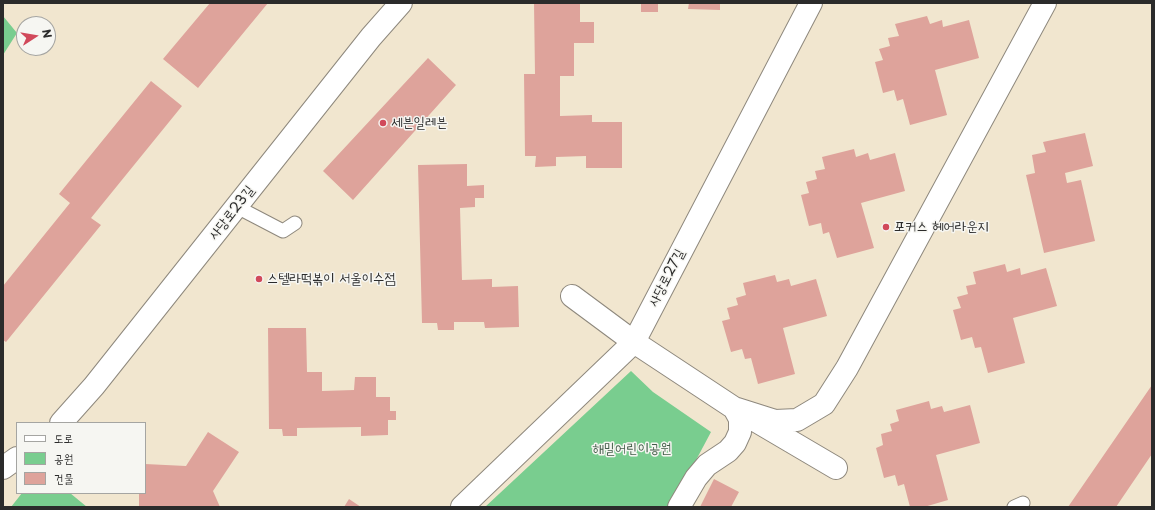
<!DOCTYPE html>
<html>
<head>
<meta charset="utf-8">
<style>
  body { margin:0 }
  #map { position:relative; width:1155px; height:510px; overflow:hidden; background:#f1e6cf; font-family:"Playpen Sans","Poor Story",sans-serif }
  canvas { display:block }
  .frame { position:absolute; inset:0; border:4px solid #2b2b2b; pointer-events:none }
  .legend { position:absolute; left:16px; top:422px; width:130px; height:72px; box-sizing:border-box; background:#f6f6f2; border:1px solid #a5a5a2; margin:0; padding:5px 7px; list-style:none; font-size:12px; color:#2b2b2b }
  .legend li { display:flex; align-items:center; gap:8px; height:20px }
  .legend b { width:20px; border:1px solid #a5a5a2 }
  .north { position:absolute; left:16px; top:16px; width:40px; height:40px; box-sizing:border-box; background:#f6f6f2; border:1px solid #a5a5a2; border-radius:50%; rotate:78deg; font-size:11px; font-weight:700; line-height:16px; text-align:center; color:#2b2b2b }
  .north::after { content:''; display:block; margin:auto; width:14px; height:18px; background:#d1495b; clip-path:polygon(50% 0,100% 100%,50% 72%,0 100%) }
</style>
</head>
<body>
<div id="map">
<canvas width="1155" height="510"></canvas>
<div class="frame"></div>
<ul class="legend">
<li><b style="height:5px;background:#fff"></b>도로</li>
<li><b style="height:11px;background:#79cd8f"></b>공원</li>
<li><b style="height:11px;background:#dea39b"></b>건물</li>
</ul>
<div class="north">N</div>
</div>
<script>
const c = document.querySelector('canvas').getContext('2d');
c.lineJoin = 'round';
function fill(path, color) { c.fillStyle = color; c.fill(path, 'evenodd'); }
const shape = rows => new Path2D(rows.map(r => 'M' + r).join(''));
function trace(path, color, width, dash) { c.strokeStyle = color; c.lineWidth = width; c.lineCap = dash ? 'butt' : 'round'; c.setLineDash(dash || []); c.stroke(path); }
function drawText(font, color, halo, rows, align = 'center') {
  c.font = font + ' "Playpen Sans","Poor Story",sans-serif'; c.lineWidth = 3; c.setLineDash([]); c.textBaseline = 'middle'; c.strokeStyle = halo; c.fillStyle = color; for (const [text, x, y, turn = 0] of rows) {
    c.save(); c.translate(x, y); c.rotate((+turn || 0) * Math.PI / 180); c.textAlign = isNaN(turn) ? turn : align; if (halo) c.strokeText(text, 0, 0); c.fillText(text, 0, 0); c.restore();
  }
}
const green = shape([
  [3,16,17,33,3,55],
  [631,371,653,392,711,432,671,507,485,507],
  [22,493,70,493,87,507,11,507]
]);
const building = shape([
  [210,3,268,3,198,88,163,59],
  [534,3,580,3,580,22,594,22,594,43,574,43,574,76,560,76,560,116,592,115,592,122,622,122,622,168,586,168,586,156,556,157,556,166,535,167,536,156,525,156,524,74,535,74],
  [641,3,658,3,658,12,641,12],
  [689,3,720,3,720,10,688,9],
  [927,16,930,24,942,20,943,27,969,20,979,58,935,70,947,115,910,125,903,99,897,101,894,90,883,93,875,62,883,60,879,49,890,46,888,38,899,36,895,24],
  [428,58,456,85,353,200,323,171],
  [151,81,182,106,91,218,101,225,6,342,3,340,3,286,70,203,59,194],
  [1085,133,1093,166,1065,173,1067,183,1081,180,1095,241,1044,253,1026,175,1035,173,1032,155,1046,152,1043,142],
  [854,149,856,157,868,153,870,160,895,153,905,191,861,203,874,248,837,258,829,232,823,234,821,223,809,226,801,195,809,193,806,182,817,179,815,171,825,169,822,157],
  [467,164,467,186,484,185,484,198,475,198,475,207,460,208,462,280,492,279,492,287,518,286,519,327,485,328,484,322,454,322,454,330,438,330,437,323,422,323,418,165],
  [1005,264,1007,272,1020,268,1021,275,1046,268,1057,306,1013,318,1025,363,988,373,981,347,975,348,972,337,961,340,953,310,961,308,957,297,968,294,966,286,976,284,973,272],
  [775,275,777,282,789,279,791,286,816,279,827,316,783,328,795,374,758,384,751,358,745,359,742,349,731,352,722,321,730,319,727,308,738,305,736,298,746,295,743,283],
  [268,328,306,328,307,372,322,372,322,391,354,390,355,377,376,377,376,397,390,397,390,411,396,411,396,420,388,420,388,435,361,436,361,427,297,428,297,436,283,436,282,429,269,429],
  [1152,385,1152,454,1116,507,1068,507],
  [929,401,931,409,942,406,944,412,970,405,980,443,936,455,948,500,924,507,910,507,904,484,898,486,895,475,884,478,876,448,883,445,881,434,892,431,890,424,899,421,896,410],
  [208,432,239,452,213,491,220,507,139,507,139,493,145,493,145,464,186,466],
  [714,479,739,492,731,507,700,507],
  [349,499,361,507,344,507]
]);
const lane = shape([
  [237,207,283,231,295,223],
  [1014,507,1023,503]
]);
const street = shape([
  [572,296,634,342,734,408,836,468],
  [734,408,775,421,797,420,824,404,847,368,1045,3],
  [61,423,94,386,371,37,401,3],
  [3,468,17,458],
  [462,507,634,342,811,3],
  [679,507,696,478,707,465,728,451,735,443,740,432,740,419,734,408]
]);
const markers = [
  [383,123,4,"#d1495b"],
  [886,227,4,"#d1495b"],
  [259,279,4,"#d1495b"]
];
const poiNames = [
  ["세븐일레븐",391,123],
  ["포커스 헤어라운지",894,227],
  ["스텔라떡볶이 서울이수점",267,279]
];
const streetNames = [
  ["사당로23길",232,213,-52],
  ["사당로27길",667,278,-63]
];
const parkNames = [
  ["해밀어린이공원",632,449]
];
fill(green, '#79cd8f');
fill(building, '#dea39b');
trace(lane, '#8e887d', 15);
trace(street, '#8e887d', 24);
trace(lane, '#fff', 13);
trace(street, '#fff', 22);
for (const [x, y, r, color] of markers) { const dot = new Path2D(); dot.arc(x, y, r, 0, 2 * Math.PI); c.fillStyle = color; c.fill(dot); trace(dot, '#f6f6f2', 1.5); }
drawText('14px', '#2b2b2b', '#f6f6f2', poiNames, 'left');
drawText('14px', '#2b2b2b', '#f6f6f2', streetNames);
drawText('14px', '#425c49', '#f6f6f2', parkNames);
</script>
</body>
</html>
